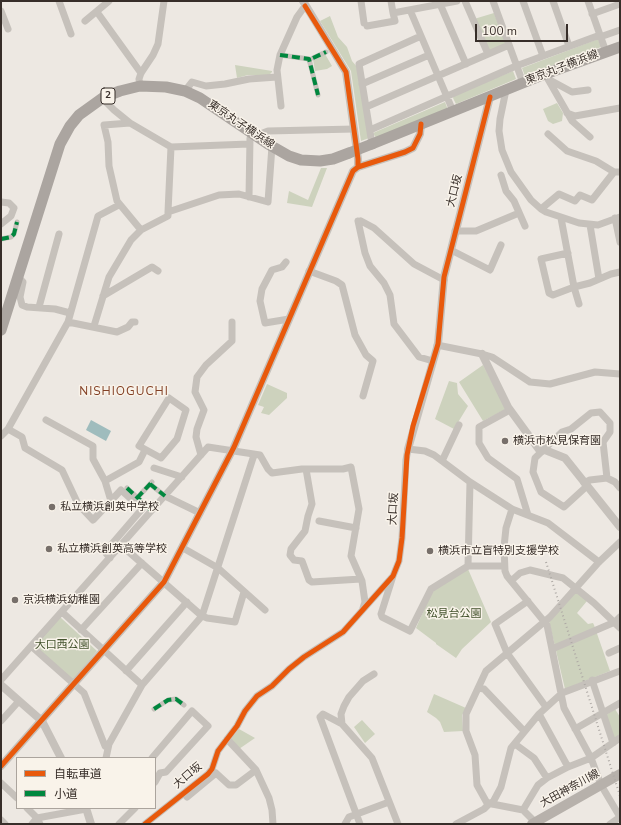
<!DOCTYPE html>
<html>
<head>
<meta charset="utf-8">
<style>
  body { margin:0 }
  #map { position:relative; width:621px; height:825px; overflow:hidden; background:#ede8e2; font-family:"Nunito Sans","Noto Sans JP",sans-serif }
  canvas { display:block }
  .frame { position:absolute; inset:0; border:2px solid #372e29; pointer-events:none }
  .legend { position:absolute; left:16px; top:757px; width:140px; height:52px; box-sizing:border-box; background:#f9f3ea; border:1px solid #aba49d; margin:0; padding:5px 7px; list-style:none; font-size:12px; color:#372e29 }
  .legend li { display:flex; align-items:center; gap:8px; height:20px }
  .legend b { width:20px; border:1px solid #aba49d }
  .scale { position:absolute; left:475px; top:24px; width:93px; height:18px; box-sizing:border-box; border:2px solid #372e29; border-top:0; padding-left:5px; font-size:12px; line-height:14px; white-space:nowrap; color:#372e29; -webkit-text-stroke:3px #f9f3ea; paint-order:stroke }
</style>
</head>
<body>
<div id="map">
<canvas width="621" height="825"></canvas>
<div class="frame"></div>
<ul class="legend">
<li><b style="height:5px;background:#e8590c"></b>自転車道</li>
<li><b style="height:5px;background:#00873e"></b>小道</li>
</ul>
<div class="scale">100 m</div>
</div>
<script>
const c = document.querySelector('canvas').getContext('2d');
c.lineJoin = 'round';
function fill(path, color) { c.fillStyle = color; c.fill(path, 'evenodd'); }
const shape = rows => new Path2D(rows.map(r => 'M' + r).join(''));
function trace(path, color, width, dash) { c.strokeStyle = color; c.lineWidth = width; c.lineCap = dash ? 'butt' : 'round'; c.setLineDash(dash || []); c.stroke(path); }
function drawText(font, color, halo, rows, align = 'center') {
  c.font = font + ' "Nunito Sans","Noto Sans JP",sans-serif'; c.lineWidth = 3; c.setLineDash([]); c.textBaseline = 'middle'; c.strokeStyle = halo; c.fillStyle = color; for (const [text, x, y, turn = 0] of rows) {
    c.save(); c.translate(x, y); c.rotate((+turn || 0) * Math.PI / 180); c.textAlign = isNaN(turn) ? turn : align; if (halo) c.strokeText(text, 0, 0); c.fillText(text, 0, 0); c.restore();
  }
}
const green = shape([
  [494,13,506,45,489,53,474,19],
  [330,16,338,37,347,47,352,61,358,68,369,138,361,141,351,71,320,21],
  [598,39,601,47,525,76,522,68],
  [325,54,332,66,327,69,315,71,313,59],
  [235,65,272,71,272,72,269,75,248,75,237,78],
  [513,71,516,79,456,104,453,98,454,95],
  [445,102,448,110,376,138,373,133],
  [557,103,563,113,562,121,553,124,548,121,543,109],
  [321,168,327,168,312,207,287,203,289,191,308,200],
  [483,365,506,409,483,421,459,382],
  [449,381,457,383,458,394,468,406,454,429,435,419],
  [267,384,287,393,287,398,269,415,261,413,264,407,258,405],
  [468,569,491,622,462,649,456,658,436,644,436,643,416,628,433,589],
  [576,591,587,601,577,613,588,624,593,623,594,625,610,671,565,689,549,621],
  [60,617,97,651,73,680,35,646],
  [434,694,466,708,462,715,463,731,444,732,440,722,436,718,427,712],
  [615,709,620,717,620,735,616,738,613,737,606,715],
  [362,720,375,734,365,743,354,727],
  [239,729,255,738,239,749,231,739]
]);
const water = shape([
  [91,420,111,431,106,441,86,430]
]);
const pedestrian = shape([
  [280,55,309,59,318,95],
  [313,58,326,52],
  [1,239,11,237,14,234,17,222],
  [150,484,165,496],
  [127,488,152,511],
  [137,498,152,482],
  [154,709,168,700,176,699,184,705]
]);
const minor = shape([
  [59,1,71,34],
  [361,1,364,23],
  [391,1,393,13],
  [465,1,488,54],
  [493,1,523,83],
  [523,1,543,56],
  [553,1,569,46],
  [588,1,606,52],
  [440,4,466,64],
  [410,10,453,111],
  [1,11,8,29],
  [97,12,141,73],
  [592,14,620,4],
  [85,21,109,1],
  [367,26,395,21,393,13,457,1],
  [600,37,620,30],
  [545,74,572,121,590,137],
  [548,79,572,92,588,90],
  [362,84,429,55],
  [140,86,139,79,141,73,153,55,158,44,164,1],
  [506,90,500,119,499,131,502,150,511,172,531,200,541,209,546,212,579,223,598,225,620,217],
  [185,91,192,82,206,86,225,84,249,79,277,77],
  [102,98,114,110,130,123,104,125,108,142,109,166,117,201,141,230],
  [281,106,277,70,280,55,297,17,305,6],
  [366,107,509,45],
  [567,113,575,116,620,108],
  [130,123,171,147,249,144],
  [370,130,516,66,600,35],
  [548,134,567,151,596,161,614,172,620,172],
  [372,144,359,64,421,36],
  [501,175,506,191,514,201,525,226],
  [249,197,250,138,268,131,354,129],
  [1,202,9,203,14,208,11,216,1,224],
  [541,209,559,194,575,201,580,195,592,200,614,172],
  [168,212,171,147],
  [561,218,574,287,579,304],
  [615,218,620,242],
  [358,221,365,253,370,266,384,283,390,295,394,324,419,357,433,361],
  [361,221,374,228,414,264,444,280],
  [590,225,599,279],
  [455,231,476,231,519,213],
  [451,250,490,270,501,245],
  [568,253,541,259,549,293,553,295,574,287,590,283,611,274,620,272],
  [286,262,282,267,272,270,262,289,260,301,265,323,289,319],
  [309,271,336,281,342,285,355,335,366,355,373,361,363,396],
  [18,277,23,282,20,297,22,305,27,307,55,309,70,313],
  [103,296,152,267,158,271],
  [39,307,59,234],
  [68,322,117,332,128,327,132,322,135,322],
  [94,326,109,277,131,240,141,230,168,216,168,212,219,195,239,194,268,202,272,146],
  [437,345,482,354,492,357,530,382,550,384,595,372,620,374],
  [169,398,186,410,177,439,161,458,139,446,169,398],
  [510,410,479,427,479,443,488,458,517,479,528,515],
  [46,420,93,446,93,459,105,481,111,501],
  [8,429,22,437,25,448,62,470,78,504,93,520,121,490,142,509,105,552,110,558],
  [1,436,8,429,68,322,98,216,119,205],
  [201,455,196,437,197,429,204,410,195,392,197,377,206,365,232,341,232,322],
  [442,461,459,425],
  [154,468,182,477],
  [306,469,312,504,308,516,305,531,291,549,290,555,294,560,302,561,309,580,312,582,361,579],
  [105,481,139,462,145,450],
  [584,483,590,480,607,478,615,482,620,488],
  [587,486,564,507,541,492,533,472,535,458,562,432,571,429,591,413,600,412,610,423,610,432,603,442,607,478],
  [165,496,200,513],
  [512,509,506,528,504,547,505,571,507,576,547,625,564,708,591,758,601,785,620,817],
  [319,521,356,528],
  [121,545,202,616,207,618,235,622,244,592],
  [183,548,218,568,265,610],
  [468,566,504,566],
  [393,576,381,614,382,617,410,631,431,589,468,566,470,482],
  [511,581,520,573,530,570,563,578,594,603,620,628],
  [528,601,495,624,507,653,546,707],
  [62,612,142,685],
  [81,630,142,563],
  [31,646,84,693,105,746,108,748],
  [552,649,615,622,620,617],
  [609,653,620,648],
  [126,671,187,602],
  [1,680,208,447,260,455,268,469,272,473,302,469,343,469,351,467,359,509,351,556,362,581,365,602,363,608],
  [592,680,613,743],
  [478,688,484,689,524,731],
  [539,714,568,767],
  [1,721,19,701],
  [342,724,341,714,344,706,349,697,363,681,374,674],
  [575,729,620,703],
  [227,739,256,770,269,798,272,810,273,824],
  [515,744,534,758,547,778],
  [106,758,109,744,142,685,202,616,254,455],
  [152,758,192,711,208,726,166,772,160,773,155,782],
  [1,783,17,798],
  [187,797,216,773,229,785,236,785,256,770],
  [492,804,501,787,511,748,539,714,562,693,620,671],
  [27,808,37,818,40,824],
  [523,810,538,785,547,778,568,767,591,758,620,738],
  [1,820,5,824],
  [32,824,37,818,86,809],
  [119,824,135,808],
  [145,824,208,774,212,769,218,751,237,726,245,711,257,696,272,686,289,669,304,657,343,632,393,576,399,561,402,538,406,460,408,449,425,451,434,455,470,482,512,509,548,523,599,562],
  [345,824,349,817,389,802],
  [360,824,320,717,323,714,342,724,372,758,398,824],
  [456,824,484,809,490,803],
  [537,824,523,810,487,803,477,785,475,755,466,731,466,714,486,671,550,617,599,562,620,542],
  [610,824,620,817]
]);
const tertiary = shape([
  [303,1,346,72,358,159,358,167],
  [482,354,508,407,540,451,545,450,565,458,620,527],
  [408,449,438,344,444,277,490,97],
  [1,685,42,721,61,758],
  [1,766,164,582,234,447,353,171,358,167,405,152,413,148,420,134,421,124],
  [86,808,91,824]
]);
const secondary = shape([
  [532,824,620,774]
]);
const primary = shape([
  [372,144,545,74,620,47],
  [1,330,60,144,70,126,79,115,104,97,120,91,140,86,166,87,185,91,200,98,268,144,289,156,301,160,320,161,333,159,349,153]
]);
const rail = shape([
  [546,562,620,796]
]);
const primaryBridge = shape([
  [349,153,372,144]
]);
const quiet = shape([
  [280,55,309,59,318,95],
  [313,58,326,52],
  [1,239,11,237,14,234,17,222],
  [150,484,165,496],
  [127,488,152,511],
  [137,498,152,482],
  [154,709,168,700,176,699,184,705]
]);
const cycleway = shape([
  [305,6,346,72,358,159,358,167],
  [1,766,164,582,234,447,353,171,358,167,405,152,413,148,420,134,421,124],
  [145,824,208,774,212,769,218,751,237,726,245,711,257,696,272,686,289,669,304,657,343,632,393,576,399,561,402,538,407,455,413,426,438,344,444,277,490,97]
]);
const markers = [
  [505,441,4,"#776f6a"],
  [52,507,4,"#776f6a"],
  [49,549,4,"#776f6a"],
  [430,551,4,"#776f6a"],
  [15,600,4,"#776f6a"]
];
const shields = [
  [108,96,14]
];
const shieldNames = [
  ["2",108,96]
];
const streetNames = [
  ["東京丸子横浜線",562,68,-21],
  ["東京丸子横浜線",241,125,34],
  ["大口坂",455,191,-76],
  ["大口坂",394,509,-87],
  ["大口坂",188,776,-40],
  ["大田神奈川線",570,789,-29]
];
const poiNames = [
  ["横浜市松見保育園",513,441],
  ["私立横浜創英中学校",60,507],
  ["私立横浜創英高等学校",57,549],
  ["横浜市立盲特別支援学校",438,551],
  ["京浜横浜幼稚園",23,600]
];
const parkNames = [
  ["松見台公園",454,614],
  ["大口西公園",62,645]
];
const neighbourhoodNames = [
  ["NISHIOGUCHI",124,392]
];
fill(green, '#cdd2bd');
fill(water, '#9fbcbd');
trace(pedestrian, '#c6c1bb', 5);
trace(minor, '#c6c1bb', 7);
trace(tertiary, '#c6c1bb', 8);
trace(secondary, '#b7b1ab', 10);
trace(primary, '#aba5a0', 11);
trace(rail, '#aea9a5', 2, [1, 3]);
trace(primaryBridge, '#aba5a0', 11);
trace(quiet, '#00873e', 4, [8, 4]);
trace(cycleway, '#e8590c', 5);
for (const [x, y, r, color] of markers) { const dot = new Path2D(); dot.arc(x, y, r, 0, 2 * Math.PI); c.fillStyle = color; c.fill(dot); trace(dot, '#f9f3ea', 1.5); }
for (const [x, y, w] of shields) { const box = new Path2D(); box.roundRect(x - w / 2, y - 8, w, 16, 3); c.fillStyle = '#f9f3ea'; c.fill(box); trace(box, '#372e29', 1); }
drawText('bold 10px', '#372e29', null, shieldNames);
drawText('11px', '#372e29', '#f9f3ea', streetNames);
drawText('11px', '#372e29', '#f9f3ea', poiNames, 'left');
drawText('11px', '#44542e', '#f9f3ea', parkNames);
c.letterSpacing = '1px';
drawText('12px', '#834025', '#f9f3ea', neighbourhoodNames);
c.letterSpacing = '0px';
</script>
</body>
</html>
